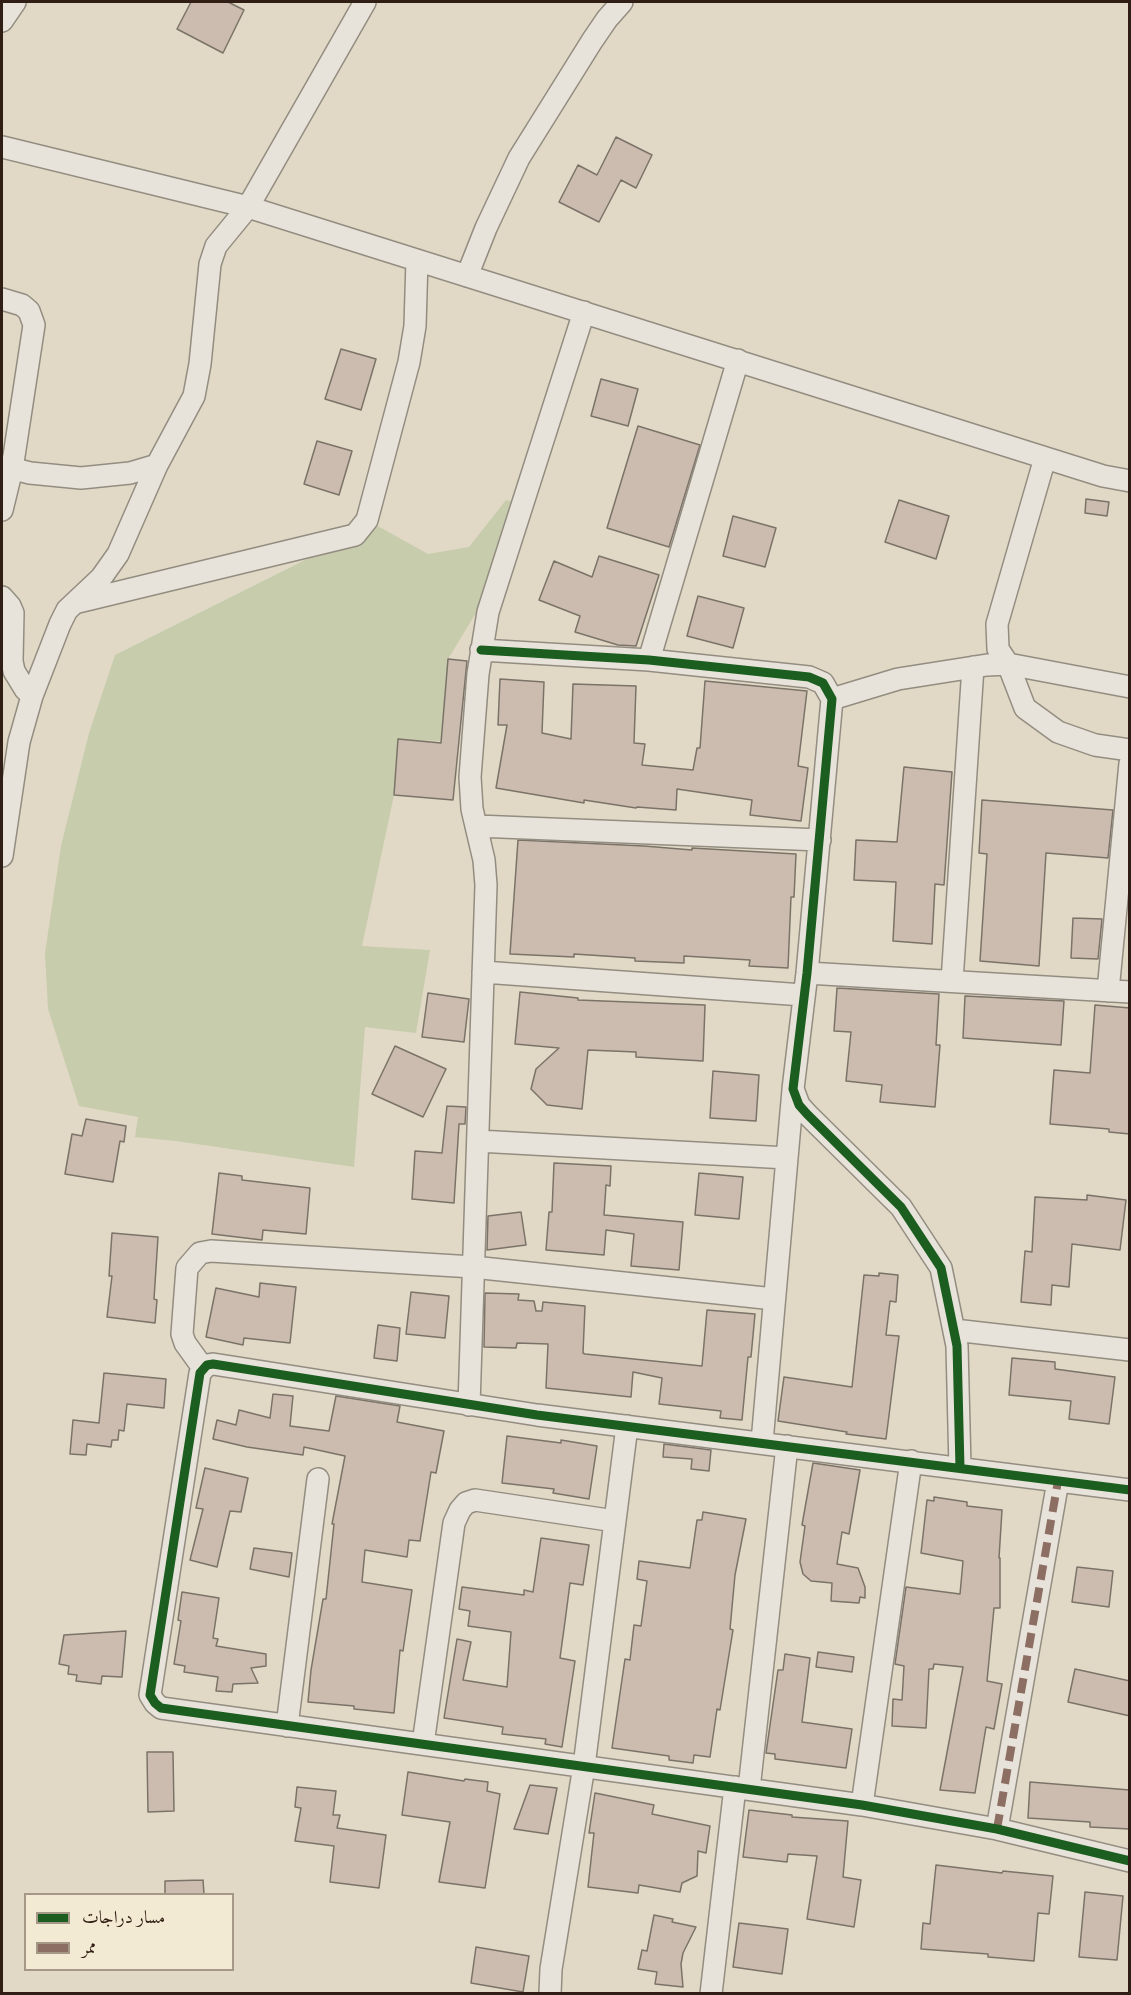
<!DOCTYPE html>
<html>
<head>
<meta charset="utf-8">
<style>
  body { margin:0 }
  #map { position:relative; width:1131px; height:1995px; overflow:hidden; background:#e1d9c6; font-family:"IM FELL DW Pica",Amiri,serif }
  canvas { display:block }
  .frame { position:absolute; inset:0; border:3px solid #301d13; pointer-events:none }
  .legend { position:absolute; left:24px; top:1893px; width:210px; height:78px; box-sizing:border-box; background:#f3ead3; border:2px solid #a59886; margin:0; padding:8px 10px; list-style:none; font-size:18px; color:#301d13 }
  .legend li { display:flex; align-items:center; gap:12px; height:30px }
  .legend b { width:30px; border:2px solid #a59886 }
</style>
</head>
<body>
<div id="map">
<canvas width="1131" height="1995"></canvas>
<div class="frame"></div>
<ul class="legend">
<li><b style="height:8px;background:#1b5e20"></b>مسار دراجات</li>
<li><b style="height:8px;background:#8d6e63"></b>ممر</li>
</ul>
</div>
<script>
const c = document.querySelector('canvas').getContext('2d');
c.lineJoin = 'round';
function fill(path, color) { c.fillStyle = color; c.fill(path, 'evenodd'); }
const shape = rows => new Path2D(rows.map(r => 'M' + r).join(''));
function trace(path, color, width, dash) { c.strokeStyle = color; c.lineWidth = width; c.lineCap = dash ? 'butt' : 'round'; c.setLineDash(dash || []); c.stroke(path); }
const green = shape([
  [506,500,521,504,479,608,448,659,441,741,398,740,394,795,362,946,430,950,416,1033,365,1027,354,1167,176,1141,135,1137,138,1117,79,1106,48,1009,45,953,61,846,89,733,115,655,349,538,367,520,428,554,469,547]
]);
const building = shape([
  [191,2,228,2,244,10,223,53,177,29,191,2],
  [616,137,652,155,636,188,621,180,599,222,559,202,578,165,597,175,616,137],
  [341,349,376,359,361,410,325,399,341,349],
  [601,379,638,389,628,426,591,416,601,379],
  [638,426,700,445,669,547,607,528,638,426],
  [317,441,352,451,339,495,304,484,317,441],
  [1086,499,1109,502,1107,516,1085,513,1086,499],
  [899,500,949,516,936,559,885,542,899,500],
  [733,516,776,528,765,567,723,556,733,516],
  [599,556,659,575,636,646,618,645,575,632,580,616,539,600,554,561,592,577,599,556],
  [698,596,744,608,733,648,687,636,698,596],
  [448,659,467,661,453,800,394,795,398,739,441,743,448,659],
  [500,679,544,682,542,733,571,739,573,684,636,686,634,743,645,744,642,765,693,770,697,748,700,748,705,681,807,691,798,766,808,768,801,821,750,815,752,800,677,789,676,810,637,807,636,808,584,800,584,803,496,788,507,725,498,725,500,679],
  [904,767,952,772,944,885,935,884,932,944,893,941,896,882,854,880,856,840,897,842,904,767],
  [982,800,1113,810,1108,858,1046,853,1039,966,980,961,987,854,979,853,982,800],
  [518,840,644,846,692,850,692,848,796,854,794,897,791,897,788,968,749,966,750,960,684,956,684,963,635,961,635,958,574,954,574,957,510,954,518,840],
  [1073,918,1102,919,1098,959,1071,958,1073,918],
  [837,988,939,994,936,1045,940,1045,935,1107,880,1102,882,1085,846,1081,851,1032,834,1031,837,988],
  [520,992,578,998,578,1000,705,1005,703,1061,636,1057,636,1052,588,1050,582,1109,547,1105,531,1089,536,1069,559,1048,515,1044,520,992],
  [428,993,469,999,464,1042,422,1037,428,993],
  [965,996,1064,1001,1061,1045,963,1038,965,996],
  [1095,1005,1130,1008,1130,1134,1109,1132,1109,1129,1050,1124,1054,1070,1090,1073,1095,1005],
  [395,1046,446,1069,423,1117,372,1094,395,1046],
  [713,1071,759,1075,756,1121,710,1118,713,1071],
  [447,1106,466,1107,465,1124,459,1124,454,1203,412,1199,415,1151,442,1153,447,1106],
  [86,1119,126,1126,124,1142,120,1141,113,1182,65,1174,72,1134,82,1136,86,1119],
  [554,1163,611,1166,610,1186,606,1185,604,1215,683,1222,679,1270,631,1266,634,1234,606,1230,604,1255,546,1250,549,1212,552,1212,554,1163],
  [219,1173,242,1176,242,1180,310,1188,306,1234,263,1230,262,1240,212,1234,219,1173],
  [699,1173,743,1177,739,1219,695,1215,699,1173],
  [1087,1195,1126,1200,1120,1250,1072,1244,1069,1287,1052,1285,1051,1305,1021,1302,1025,1251,1032,1252,1035,1197,1087,1200,1087,1195],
  [521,1212,526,1245,487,1250,488,1216,521,1212],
  [112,1233,158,1237,154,1299,157,1300,155,1323,107,1317,112,1276,109,1276,112,1233],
  [879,1273,898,1275,896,1302,890,1301,886,1335,899,1336,886,1439,846,1434,847,1432,778,1421,784,1377,852,1387,864,1275,879,1276,879,1273],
  [260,1283,296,1287,290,1343,244,1338,243,1345,206,1337,216,1288,259,1297,260,1283],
  [411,1292,449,1296,445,1338,406,1334,411,1292],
  [485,1293,519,1294,518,1300,534,1301,536,1311,542,1311,543,1302,585,1306,583,1353,585,1354,702,1366,707,1310,755,1314,751,1357,748,1357,742,1420,720,1418,721,1411,659,1404,662,1378,633,1372,631,1397,546,1388,548,1344,517,1343,516,1348,484,1347,485,1293],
  [378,1325,400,1328,397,1361,374,1358,378,1325],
  [1012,1358,1055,1362,1055,1369,1115,1377,1109,1424,1069,1419,1071,1401,1009,1395,1012,1358],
  [104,1373,166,1379,164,1408,127,1404,124,1431,119,1430,118,1440,112,1440,111,1447,87,1444,86,1455,70,1454,73,1420,99,1423,104,1373],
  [273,1394,293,1396,290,1426,329,1431,336,1396,400,1406,397,1422,444,1431,436,1473,431,1472,420,1541,409,1540,407,1557,365,1550,362,1582,412,1590,403,1651,400,1650,394,1713,354,1709,354,1706,308,1702,311,1670,323,1599,326,1599,334,1524,332,1524,345,1456,304,1447,303,1455,247,1447,213,1439,217,1420,236,1425,239,1410,270,1418,273,1394],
  [507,1436,561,1443,561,1440,597,1446,589,1499,553,1493,554,1489,502,1483,507,1436],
  [664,1444,711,1450,709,1471,691,1469,692,1459,663,1457,664,1444],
  [813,1463,860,1470,849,1534,842,1532,837,1564,858,1568,865,1587,865,1598,860,1597,859,1603,831,1601,832,1583,811,1581,803,1574,800,1562,805,1526,802,1525,813,1463],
  [205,1468,248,1478,241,1512,230,1511,217,1567,190,1560,203,1509,196,1508,205,1468],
  [934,1497,967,1502,967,1506,1002,1510,999,1558,1000,1558,1000,1608,994,1608,987,1681,1002,1684,994,1729,986,1727,975,1793,940,1790,963,1667,934,1664,933,1669,929,1669,926,1728,892,1726,893,1699,902,1700,904,1666,895,1664,906,1587,960,1594,963,1561,921,1553,927,1500,934,1501,934,1497],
  [703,1512,746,1519,735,1575,730,1629,733,1630,720,1710,717,1709,710,1757,694,1755,693,1763,669,1760,669,1756,612,1748,625,1659,630,1660,634,1625,641,1626,647,1581,637,1579,639,1561,690,1568,697,1520,702,1520,703,1512],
  [541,1538,589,1545,583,1585,570,1583,566,1614,560,1658,575,1661,562,1747,545,1744,546,1739,502,1734,503,1727,444,1718,457,1639,471,1642,463,1680,507,1687,511,1632,468,1626,470,1611,459,1609,462,1587,524,1595,524,1590,533,1592,541,1538],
  [254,1548,292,1553,289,1577,250,1569,254,1548],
  [1077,1567,1113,1571,1109,1607,1072,1602,1077,1567],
  [182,1592,219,1598,213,1638,218,1639,216,1646,266,1654,266,1666,251,1668,258,1683,233,1684,232,1692,216,1691,218,1677,184,1672,185,1666,174,1664,181,1621,178,1620,182,1592],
  [126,1631,122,1677,102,1676,101,1684,76,1681,77,1675,68,1674,69,1666,59,1664,64,1635,126,1631],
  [818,1652,854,1657,852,1672,816,1667,818,1652],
  [785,1654,810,1658,802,1722,852,1729,846,1768,775,1759,775,1754,766,1753,778,1670,783,1670,785,1654],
  [1075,1669,1130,1681,1130,1716,1068,1702,1075,1669],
  [147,1752,173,1752,174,1811,148,1812,147,1752],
  [408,1772,464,1781,465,1779,488,1782,487,1791,500,1794,485,1888,439,1882,450,1822,402,1815,408,1772],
  [1030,1782,1130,1790,1130,1829,1090,1827,1090,1822,1028,1818,1030,1782],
  [530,1785,557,1788,548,1834,514,1829,530,1785],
  [297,1787,336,1791,333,1815,340,1815,337,1828,386,1835,379,1888,330,1882,334,1846,295,1841,301,1808,295,1807,297,1787],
  [595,1793,654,1805,652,1814,710,1826,706,1853,698,1851,697,1876,682,1883,680,1892,639,1885,638,1893,588,1887,594,1833,589,1833,595,1793],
  [749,1810,792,1815,792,1817,848,1821,843,1877,861,1880,854,1927,807,1919,817,1856,788,1854,787,1862,743,1857,749,1810],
  [936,1865,1002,1873,1003,1871,1053,1876,1049,1914,1038,1913,1034,1961,988,1957,988,1954,921,1949,923,1923,930,1924,936,1865],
  [203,1880,204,1894,165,1894,165,1881,203,1880],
  [1085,1892,1123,1896,1117,1960,1079,1957,1085,1892],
  [654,1915,673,1919,672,1922,696,1927,683,1953,681,1964,683,1987,655,1984,657,1972,638,1969,642,1950,647,1951,654,1915],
  [739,1923,788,1929,782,1974,733,1967,739,1923],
  [476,1947,529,1956,523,1992,471,1983,476,1947]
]);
const minor = shape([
  [2,21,15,2],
  [2,147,248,207,1103,476,1130,481],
  [467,276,486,228,519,158,592,41,607,19,622,2],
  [2,299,22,305,29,311,34,325,12,469,2,510],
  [1045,458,997,624,998,649,1008,664,1130,687],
  [2,466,30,473,81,478,130,473,157,465],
  [2,597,10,606,13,613,12,661,14,671,25,689,32,696],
  [78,602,355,535,367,520,409,362,415,326,417,260],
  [481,650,649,660,809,677,823,683,832,699,807,973,793,1089,799,1105,807,1114,901,1207,941,1268,957,1346,960,1468],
  [649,660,738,360],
  [832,699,898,679,987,665,1008,664,1025,708,1058,732,1095,745,1130,750],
  [477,826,820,840],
  [2,856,19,742,32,696,60,624,67,610,101,578,118,554,157,465,194,396,200,364,210,264,216,246,248,207,365,2],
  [483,972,803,995],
  [807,973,1130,992],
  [952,981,973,667],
  [1108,991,1130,763],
  [478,1141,787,1158],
  [954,1330,1130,1350],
  [203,1368,185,1343,182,1334,187,1268,200,1253,211,1251,473,1267,774,1299],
  [469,1405,486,885,484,860,472,809,470,777,478,674,488,612,584,312],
  [762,1442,793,1090],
  [1130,1490,537,1415,213,1364,207,1365,200,1373,150,1695,155,1703,161,1708,862,1805,997,1829,1130,1861],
  [287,1726,318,1479],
  [423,1744,454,1523,460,1510,466,1503,475,1500,615,1521],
  [749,1789,787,1446],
  [862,1805,911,1461],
  [997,1829,1058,1481],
  [550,1994,551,1969,584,1766,627,1426],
  [711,1994,735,1787]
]);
const quiet = shape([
  [997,1829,1058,1481]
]);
const cycleway = shape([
  [481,650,649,660,809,677,823,683,832,699,807,973,793,1089,799,1105,807,1114,901,1207,941,1268,957,1346,960,1468],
  [1130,1490,537,1415,213,1364,207,1365,200,1373,150,1695,155,1703,161,1708,862,1805,997,1829,1130,1861]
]);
fill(green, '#c7ccac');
fill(building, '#ccbcb0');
trace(building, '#7b7368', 1.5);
trace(minor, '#938d81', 24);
trace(minor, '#e8e3da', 21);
trace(quiet, '#8d6e63', 8, [15, 8]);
trace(cycleway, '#1b5e20', 9);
</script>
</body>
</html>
